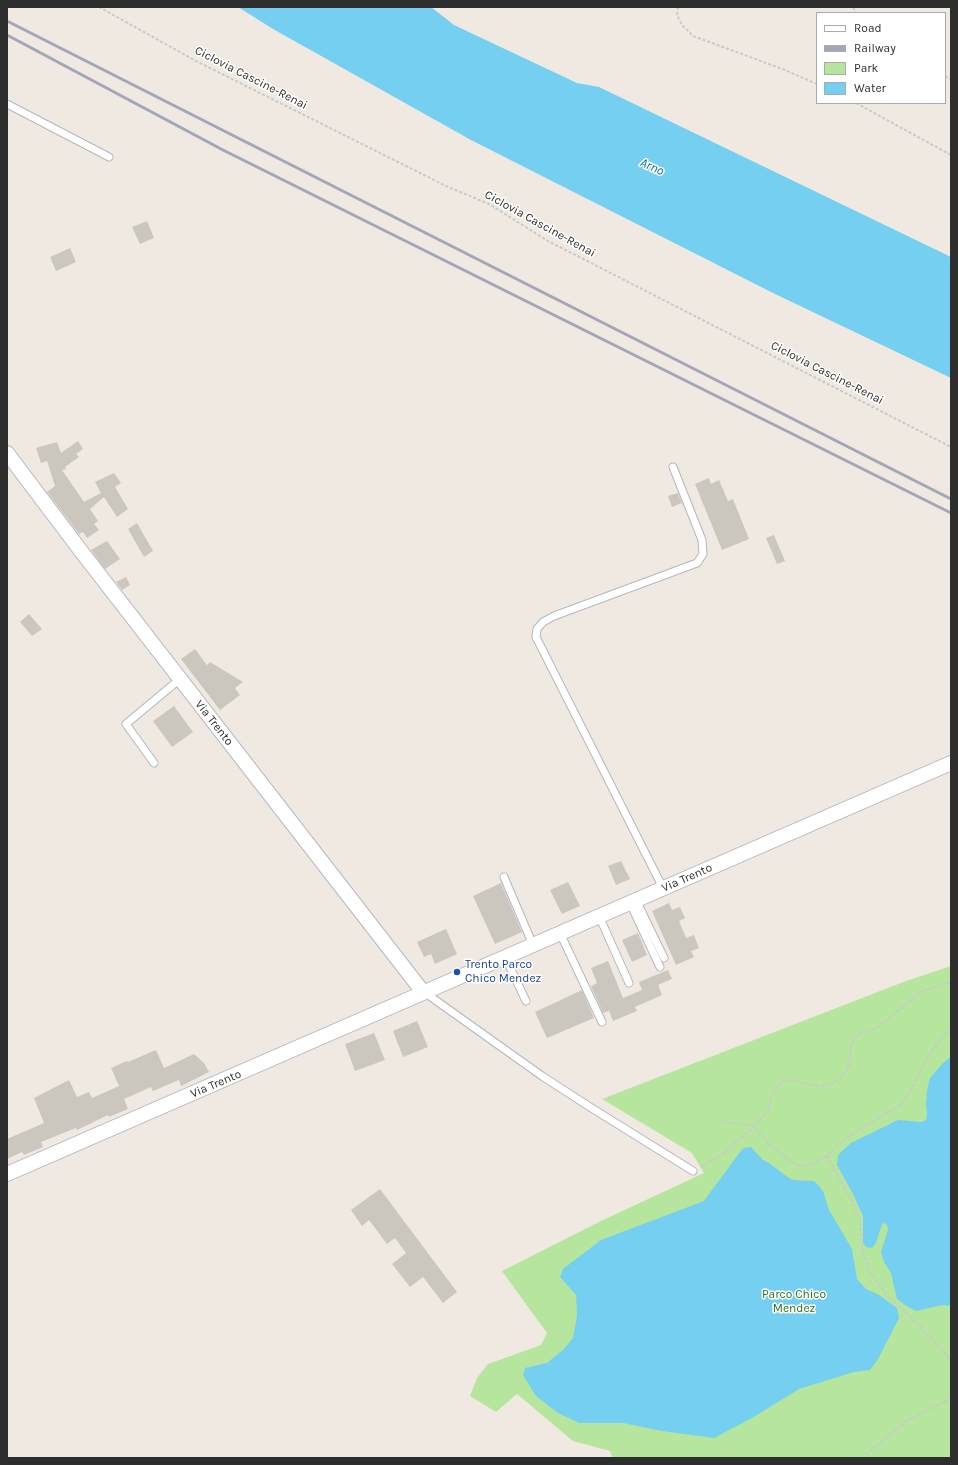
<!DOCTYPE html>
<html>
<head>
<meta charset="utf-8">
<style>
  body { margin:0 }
  #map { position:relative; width:958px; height:1465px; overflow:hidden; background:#efe9e1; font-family:Karla,sans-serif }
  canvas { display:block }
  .frame { position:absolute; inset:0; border:8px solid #2e2e2e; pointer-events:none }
  .legend { position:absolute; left:816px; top:12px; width:130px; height:92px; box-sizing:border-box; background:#fff; border:1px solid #ababab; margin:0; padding:5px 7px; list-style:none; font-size:12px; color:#2e2e2e }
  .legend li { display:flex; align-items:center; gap:8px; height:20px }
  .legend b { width:20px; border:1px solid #ababab }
</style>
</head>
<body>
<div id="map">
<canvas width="958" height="1465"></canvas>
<div class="frame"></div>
<ul class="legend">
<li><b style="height:5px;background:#fff"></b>Road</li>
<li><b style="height:5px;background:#a3a6b8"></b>Railway</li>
<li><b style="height:11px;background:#b6e59e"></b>Park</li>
<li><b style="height:11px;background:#75cff0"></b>Water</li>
</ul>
</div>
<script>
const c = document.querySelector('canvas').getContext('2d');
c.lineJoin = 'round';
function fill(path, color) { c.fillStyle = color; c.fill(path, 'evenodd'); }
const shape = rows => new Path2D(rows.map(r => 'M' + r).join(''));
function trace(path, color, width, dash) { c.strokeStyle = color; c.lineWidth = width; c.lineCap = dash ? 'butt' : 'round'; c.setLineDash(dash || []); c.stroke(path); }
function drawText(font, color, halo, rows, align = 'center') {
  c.font = font + ' Karla,sans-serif'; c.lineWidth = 3; c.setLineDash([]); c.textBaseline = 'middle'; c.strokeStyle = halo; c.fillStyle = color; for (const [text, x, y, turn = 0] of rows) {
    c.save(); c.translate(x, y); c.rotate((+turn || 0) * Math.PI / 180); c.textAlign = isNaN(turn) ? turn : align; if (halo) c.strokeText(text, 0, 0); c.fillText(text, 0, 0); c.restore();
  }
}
const green = shape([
  [951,966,951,1458,613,1458,610,1451,573,1441,517,1394,496,1412,470,1396,477,1378,488,1364,541,1345,547,1333,502,1271,601,1221,704,1173,692,1153,602,1099,906,981]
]);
const water = shape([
  [238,7,431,7,454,25,577,83,599,87,951,257,951,378,773,293,471,140,273,29],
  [951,1057,951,1306,942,1305,916,1311,908,1307,897,1299,891,1273,884,1262,881,1252,888,1230,887,1225,885,1223,882,1224,876,1243,872,1248,866,1247,863,1243,863,1216,852,1192,837,1165,838,1155,851,1143,898,1120,922,1122,926,1120,927,1115,926,1104,927,1091,930,1078,944,1062],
  [751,1147,763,1160,769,1163,786,1176,793,1180,814,1181,819,1186,823,1191,829,1210,852,1249,857,1279,866,1289,879,1295,897,1308,899,1318,878,1359,870,1370,854,1372,799,1389,752,1418,714,1438,662,1431,623,1423,579,1423,558,1413,536,1396,523,1375,525,1368,547,1363,563,1350,573,1338,577,1316,576,1295,560,1277,563,1269,601,1240,704,1201,740,1152,744,1148]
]);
const building = shape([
  [147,221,154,238,140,244,132,227],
  [70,248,76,262,56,271,50,257],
  [78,441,83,449,76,454,79,457,65,467,66,469,62,470,84,502,101,493,95,482,114,473,121,483,115,487,128,509,117,517,104,497,90,509,98,521,94,524,99,530,87,538,83,532,79,534,47,492,55,486,47,461,41,463,36,448,57,442,61,453],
  [709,478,711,484,719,480,728,501,733,499,749,539,722,550,695,484],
  [678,493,682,503,672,507,668,496],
  [137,523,153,551,144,557,128,529],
  [774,535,785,561,777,564,766,538],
  [107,541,120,559,105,569,91,550],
  [126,577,130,585,122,590,116,582],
  [29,614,42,629,32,636,20,622],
  [195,649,207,665,210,662,243,682,235,688,240,695,220,710,181,659],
  [174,706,193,732,172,747,153,721],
  [621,861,630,879,616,885,608,866],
  [568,882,580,906,562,914,550,890],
  [501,883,522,932,495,944,473,896],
  [669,903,672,910,680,907,685,918,679,921,686,938,694,935,699,948,691,951,694,957,676,965,652,911],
  [446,929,457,954,435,964,431,954,424,957,417,942],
  [638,933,647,955,632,962,622,940],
  [608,961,623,998,642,990,639,982,668,970,672,979,658,985,662,995,635,1007,637,1011,613,1021,609,1011,603,1013,591,986,597,983,591,968],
  [582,990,594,1018,547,1038,535,1012],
  [417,1021,428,1047,403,1057,393,1031],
  [374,1033,385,1060,355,1071,345,1044],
  [156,1050,164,1068,194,1054,204,1063,209,1072,181,1086,179,1080,153,1091,151,1087,124,1099,128,1109,109,1117,108,1115,77,1130,76,1128,41,1142,43,1147,24,1155,22,1152,7,1159,7,1139,44,1123,34,1098,69,1080,77,1097,89,1092,92,1098,119,1086,111,1068,127,1061,128,1062],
  [380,1189,457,1292,443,1303,423,1277,410,1287,392,1264,406,1253,395,1238,387,1244,369,1220,362,1226,351,1210]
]);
const path = shape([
  [99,7,196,61,446,186,489,204,548,241,951,447],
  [678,7,677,15,682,25,693,36,785,70,817,84],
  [853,7,856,13],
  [945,76,951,79],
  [856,103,951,155],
  [951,983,947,983,922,991,877,1028,861,1033,855,1038,851,1046,849,1064,846,1071,838,1080,828,1085,815,1086,793,1080,784,1081,777,1086,772,1096,768,1111,754,1126,769,1144,797,1166,811,1165,827,1156,841,1142,861,1128,898,1107,906,1098,932,1051,945,1034,951,1031],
  [827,1156,852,1201,860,1220,863,1254,871,1274,889,1298,916,1322,951,1360],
  [701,1167,723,1154,754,1126,719,1121],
  [862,1458,905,1422,951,1398]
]);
const lane = shape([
  [7,104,109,157],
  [154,763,126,724,180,679],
  [504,877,533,945],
  [663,888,536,637,537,629,543,622,554,616,697,563,703,554,702,540,673,467],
  [636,900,664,958],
  [630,903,660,967],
  [599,916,629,983],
  [560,933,602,1022],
  [505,957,526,1001],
  [424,992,542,1076,590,1107,693,1171]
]);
const street = shape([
  [7,453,84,555,423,992],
  [7,1174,951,763]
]);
const rail = shape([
  [7,21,951,499],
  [7,35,223,150,951,513]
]);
const markers = [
  [457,972,4,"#1a4fb4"]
];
const streetNames = [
  ["Ciclovia Cascine-Renai",251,78,27],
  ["Ciclovia Cascine-Renai",540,224,29],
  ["Ciclovia Cascine-Renai",827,373,27],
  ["Via Trento",214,723,52],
  ["Via Trento",687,878,-24],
  ["Via Trento",216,1084,-23]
];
const transitNames = [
  ["Trento Parco",465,965],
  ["Chico Mendez",465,979]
];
const parkNames = [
  ["Parco Chico",794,1295],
  ["Mendez",794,1309]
];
const waterNames = [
  ["Arno",652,167,25]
];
fill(green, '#b6e59e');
fill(water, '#75cff0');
fill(building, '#cbc7bf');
trace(lane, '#b4b7c1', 9);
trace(street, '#b4b7c1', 16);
trace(path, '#c9c9c9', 2, [3, 2]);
trace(lane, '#fff', 7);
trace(street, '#fff', 14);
trace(rail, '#a3a6b8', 3);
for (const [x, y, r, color] of markers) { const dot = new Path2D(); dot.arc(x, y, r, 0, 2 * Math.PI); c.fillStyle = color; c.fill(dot); trace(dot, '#fff', 1.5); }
drawText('12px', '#2e2e2e', '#fff', streetNames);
drawText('12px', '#164399', '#fff', transitNames, 'left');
drawText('12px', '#2c6e1b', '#fff', parkNames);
drawText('italic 13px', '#0d6fa3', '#fff', waterNames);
</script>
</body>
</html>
